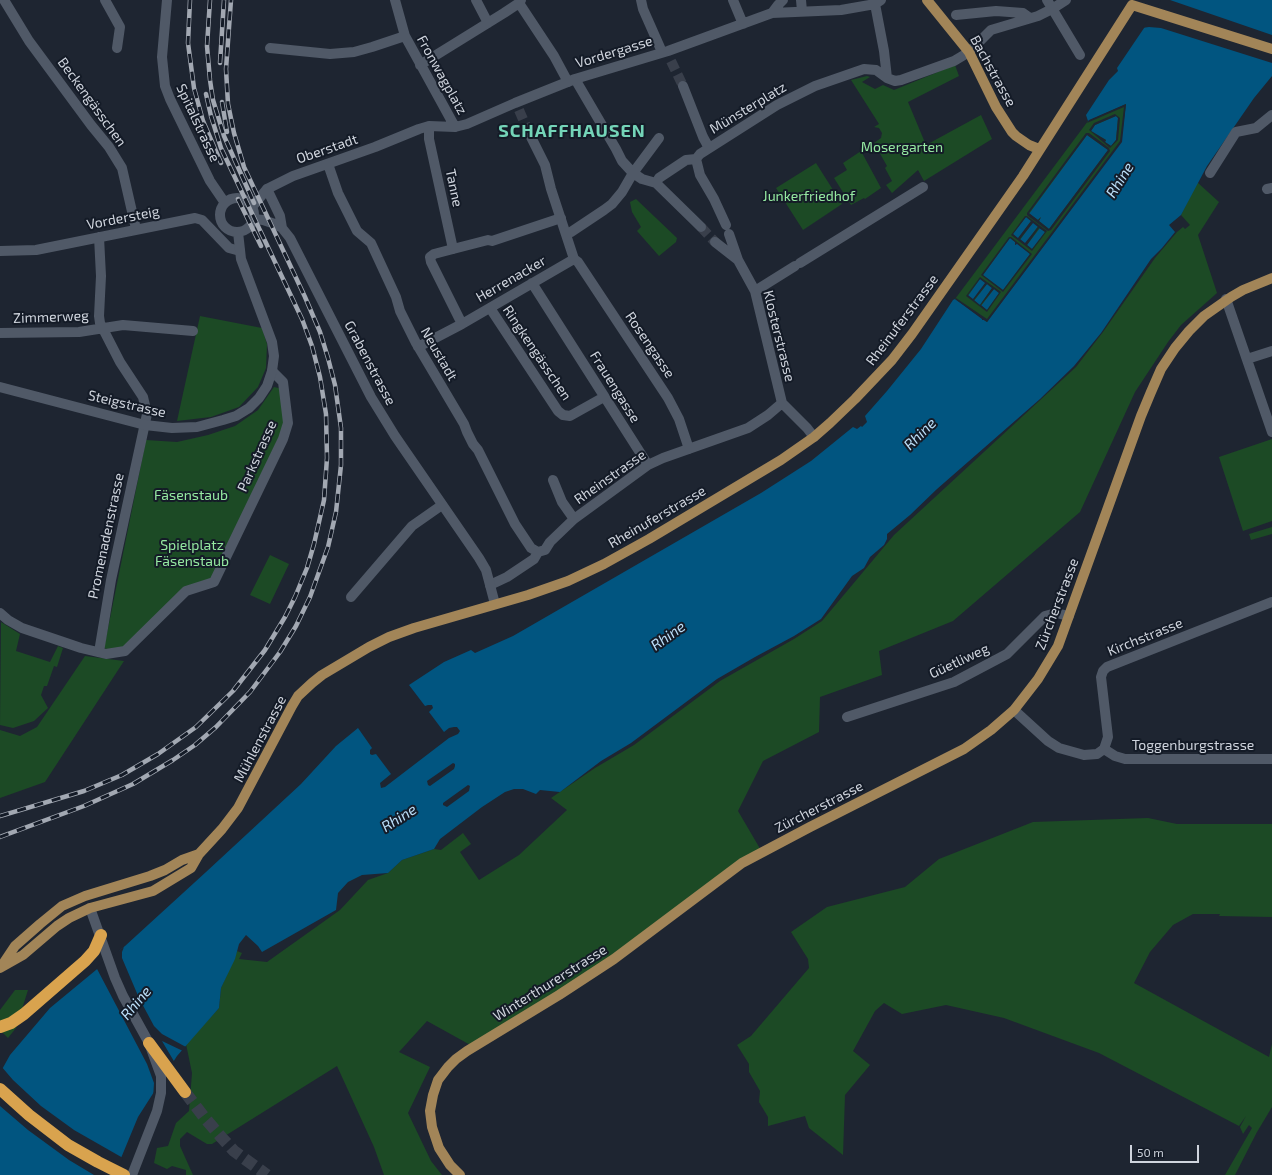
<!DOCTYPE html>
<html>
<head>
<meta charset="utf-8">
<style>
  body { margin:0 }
  #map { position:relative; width:1272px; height:1175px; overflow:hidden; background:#1e2531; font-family:"Exo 2",sans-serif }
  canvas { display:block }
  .scale { position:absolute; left:1130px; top:1145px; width:69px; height:18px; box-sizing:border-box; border:2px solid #cfd4dd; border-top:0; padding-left:5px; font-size:12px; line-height:14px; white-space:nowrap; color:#cfd4dd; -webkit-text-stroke:3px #141b27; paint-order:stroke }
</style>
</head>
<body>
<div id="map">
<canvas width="1272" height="1175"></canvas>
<div class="scale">50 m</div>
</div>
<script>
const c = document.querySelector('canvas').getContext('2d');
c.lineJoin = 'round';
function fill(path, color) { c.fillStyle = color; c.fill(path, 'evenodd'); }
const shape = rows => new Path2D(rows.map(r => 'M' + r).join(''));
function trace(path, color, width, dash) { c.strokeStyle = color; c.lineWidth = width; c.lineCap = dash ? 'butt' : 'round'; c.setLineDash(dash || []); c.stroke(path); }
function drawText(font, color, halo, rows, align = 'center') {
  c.font = font + ' "Exo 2",sans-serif'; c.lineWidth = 4; c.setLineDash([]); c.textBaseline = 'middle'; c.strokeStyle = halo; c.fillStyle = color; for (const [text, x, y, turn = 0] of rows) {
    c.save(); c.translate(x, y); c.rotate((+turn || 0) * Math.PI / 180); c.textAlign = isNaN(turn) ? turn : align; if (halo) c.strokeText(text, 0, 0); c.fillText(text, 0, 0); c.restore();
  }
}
const green = shape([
  [955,65,959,76,908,102,926,145,981,115,992,139,924,181,918,170,892,193,886,185,892,181,885,168,887,166,874,143,881,138,882,133,879,128,874,127,879,124,851,80,867,76,870,77,862,82,875,89,883,85,894,90],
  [1126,104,1122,142,987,322,955,299,1088,121],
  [861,151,881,188,865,199,864,198,851,205,834,178,847,170,843,163],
  [816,163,842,204,803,230,776,188],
  [1197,182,1219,202,1198,235,1217,293,1181,325,1168,342,1135,392,1080,512,953,621,879,651,882,675,820,697,819,732,763,761,738,811,762,852,614,959,474,1047,427,1021,399,1052,430,1067,408,1113,431,1161,442,1175,384,1175,374,1147,337,1066,212,1144,207,1144,187,1132,180,1139,180,1146,193,1175,186,1175,186,1170,172,1166,167,1169,154,1163,157,1148,168,1146,176,1123,189,1111,192,1073,186,1044,219,1008,221,988,237,951,242,953,239,959,267,962,340,910,368,880,388,873,402,860,434,849,441,850,463,833,471,844,460,852,479,880,519,855,567,810,551,798,595,768,634,745,720,681,794,639,822,621,894,535,1076,367,1103,332,1155,258,1177,232,1183,227,1185,229,1190,225,1181,215],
  [636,199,677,238,676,242,659,256,637,231,641,227,632,212,630,202],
  [200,316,262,328,267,344,266,368,258,387,239,407,211,417,177,421],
  [274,387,283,389,285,424,212,579,183,588,124,650,114,651,104,648,146,440,177,442,208,435,235,426,258,410],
  [1272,439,1272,521,1243,531,1219,457],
  [1272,527,1272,534,1251,540,1249,534],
  [270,555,289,564,270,604,250,595],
  [1,622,20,634,16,651,50,662,58,646,63,648,57,667,54,666,47,686,44,686,41,695,48,708,34,721,13,728,0,725],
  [85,656,124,661,45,782,0,798,0,730,20,736,37,727],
  [1148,818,1177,824,1272,824,1272,917,1219,916,1220,914,1193,914,1173,925,1150,952,1134,983,1269,1057,1272,1044,1272,1107,1257,1132,1235,1175,1225,1175,1252,1128,1249,1125,1243,1134,1240,1127,1246,1116,1239,1126,1099,1053,1004,1018,946,1005,902,1014,884,1003,875,1011,853,1051,870,1065,845,1095,843,1155,809,1128,805,1116,768,1126,768,1117,759,1102,760,1091,749,1072,749,1064,737,1045,751,1036,809,968,808,959,791,932,827,907,905,887,939,859,1033,822],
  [15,990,28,990,16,1028,8,1038,0,1030,0,1010]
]);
const water = shape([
  [1163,0,1272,0,1272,76,1254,98,1207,166,1181,215,1169,225,1175,232,1162,248,1151,259,1101,333,1074,366,1040,399,937,489,910,515,887,534,887,539,884,545,870,557,864,568,852,576,821,619,794,636,755,657,717,679,631,743,601,761,560,792,540,790,536,794,523,789,514,789,505,792,482,807,440,839,434,849,402,860,388,873,362,875,348,882,338,893,336,910,262,952,258,946,246,935,239,944,235,959,221,988,219,1008,177,1056,138,1117,114,1175,0,1175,0,1073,10,1055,50,1008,125,946,206,872,301,784,336,746,358,728,372,748,370,750,370,754,372,755,376,754,391,774,380,783,381,788,385,787,449,738,458,734,460,731,457,727,454,727,449,728,444,732,429,712,433,708,432,705,428,705,425,706,409,685,444,662,471,650,475,653,513,636,761,493,811,461,853,427,857,429,861,426,862,427,867,422,865,416,887,391,921,349,953,300,955,299,983,319,982,320,984,320,987,322,1121,142,1126,104,1088,121,1086,115,1109,80,1118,71,1117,68],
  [453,763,455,764,455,766,454,769,430,786,428,785,427,781],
  [468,785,470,786,469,791,447,807,443,805,443,803],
  [1116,116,1118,118,1116,140,1111,146,1105,142,1106,140,1091,131,1095,125],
  [1087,135,1108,150,1049,229,1039,221,1041,217,1038,220,1029,214],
  [1026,217,1031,221,1018,239,1013,234],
  [1033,222,1038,226,1025,244,1020,240],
  [1040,228,1045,232,1032,249,1027,245],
  [1010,238,1015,242,1015,245,1017,243,1030,254,1003,290,983,275],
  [980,279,986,283,973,300,968,296],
  [987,284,992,288,980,305,974,301],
  [994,289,999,293,987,310,981,306]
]);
const pier = shape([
  [1161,0,1170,0,1272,35,1272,63,1161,28,1149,27,1142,28],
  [1126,104,1122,142,987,322,984,320,982,320,982,319,955,299,956,298,987,319,1120,141,1124,107,1087,123,1089,120],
  [1115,114,1120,118,1118,140,1110,148,1089,130,1094,123],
  [1116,116,1118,118,1116,140,1111,146,1105,142,1106,140,1091,131,1095,125],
  [1086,133,1089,133,1109,148,1110,151,1051,230,1048,231,1027,215,1027,213],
  [1087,135,1108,150,1049,229,1039,221,1041,217,1038,220,1029,213],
  [1025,216,1027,216,1047,231,1032,251,1011,235],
  [1026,217,1031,221,1018,238,1013,234],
  [1033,223,1038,227,1025,243,1020,239],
  [1039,228,1045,232,1032,249,1027,245],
  [1009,237,1011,237,1032,254,1003,292,981,275],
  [1010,238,1015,242,1015,245,1017,244,1030,254,1003,290,983,275],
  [980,277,1001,292,987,312,966,296],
  [980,279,985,283,973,299,968,295],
  [987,284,992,288,980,305,974,300],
  [994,289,999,293,987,310,981,305],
  [124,947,122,952,122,958,139,998,154,1026,162,1034,186,1047,183,1051,162,1041,175,1063,153,1098,154,1083,147,1064,96,967],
  [1,1066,13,1080,41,1106,74,1130,123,1158,116,1175,94,1175,69,1160,28,1130,0,1106,0,1069]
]);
const streetTunnel = shape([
  [671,61,683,86],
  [519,110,529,133],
  [701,227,715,242]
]);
const highwayTunnel = shape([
  [185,1092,204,1117,222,1138,234,1151,267,1175]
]);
const street = shape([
  [4,0,29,41,91,125,109,147,122,168,136,229],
  [105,0,120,27,117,48],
  [395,0,405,36,455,127],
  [476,0,488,23],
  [641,0,643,9,662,52],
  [733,0,743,24],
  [801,0,802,11],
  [1047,0,1080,55],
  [519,3,554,56,568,82],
  [875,4,884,51,887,78],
  [772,13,778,5,783,0],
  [956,15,996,11,1023,13,1030,18],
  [270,48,330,54,354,52,372,47,405,36],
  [420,65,504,13,519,3,521,0],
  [575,79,616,149,622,161,633,173,642,179,656,183,701,227],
  [683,86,703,137,709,148],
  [429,126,429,139,453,249],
  [529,133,545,165,551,189,574,259,578,262,668,398,679,419,689,449],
  [696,159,700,154,777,105,815,86,864,69,876,70,887,78,895,81,901,80,954,61,969,52,991,30,1038,16,1052,9,1066,0],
  [696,159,700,175,714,199,726,225],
  [328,164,338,193,357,231,371,243,396,297,400,311,416,343,464,424,467,432,473,444,478,450,515,524,531,548,538,552],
  [1210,173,1236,132,1256,128,1272,115],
  [656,183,659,178,686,160,696,159],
  [267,189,293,176,375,147,419,129,429,126,455,127,467,124,515,103,575,79,668,51,772,13,841,10,875,4,881,0],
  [1267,189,1272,188],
  [566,233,571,232,604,210,612,204,622,192,633,173,659,138],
  [729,234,738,260,755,291,782,403,807,428,814,437],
  [99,237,101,276,99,316,100,323,120,362,143,397,147,414,111,580,99,652],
  [715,242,738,260],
  [0,251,36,250,195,218,202,220,229,248,240,251],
  [800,263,923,187],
  [532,283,648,465],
  [755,291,795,266],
  [1226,299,1272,432],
  [490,308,558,411,563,415,570,416,604,397],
  [462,324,431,262,430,257,434,254,453,249,488,240,492,241,561,218],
  [0,333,79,332,123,325,193,331],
  [418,347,462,324,574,259],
  [1247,359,1272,351],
  [553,480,562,502,574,519],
  [490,585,507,577,534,559,538,552,545,550,550,542,574,519,648,465,663,458,748,428,768,415,782,403],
  [351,597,412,526,442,505],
  [0,613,8,620,22,628,81,648,106,654,125,651,186,591,214,582,283,439,288,423,283,382,272,371],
  [847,717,954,682,1007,654,1045,616,1056,613,1069,616],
  [1104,749,1115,756,1125,759,1272,759]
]);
const secondary = shape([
  [167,0,162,57,165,86,170,99,210,181,225,203],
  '220 215a17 17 0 1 1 34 0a17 17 0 1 1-34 0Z',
  [252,207,267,189,280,216,282,228],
  [254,219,263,220,275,224,282,228,290,238,371,397,395,436,479,558,486,570,490,585,495,604],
  [0,387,145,425,172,428,197,427,223,420,236,416,249,408,259,398,267,386,272,371,274,356,272,342,241,259,238,232],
  [1014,710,1048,741,1059,748,1084,755,1097,754,1104,749,1108,737,1101,677,1103,671,1107,667,1272,602],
  [90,908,115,978,123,996,149,1043,161,1076,161,1093,157,1111,132,1175]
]);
const primary = shape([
  [927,0,969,52,996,107,1012,132,1016,136,1029,145,1039,149],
  [1,967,15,946,40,924,62,906,85,896,150,876,165,870,182,860,199,854],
  [0,968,23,955,57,926,69,918,90,908,153,891,191,868,199,854,222,829,238,808,292,706,298,696,312,683,322,675,369,647,389,637,414,628,528,595,568,581,604,564,649,539,781,460,814,437,830,423,855,399,892,360,912,334,1023,176,1132,5,1272,49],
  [460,1175,450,1165,439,1148,432,1127,430,1111,433,1095,438,1080,448,1067,456,1059,467,1051,559,995,614,959,742,863,810,827,964,749,991,730,1014,710,1038,679,1058,646,1141,416,1151,392,1161,369,1175,348,1189,331,1204,316,1231,297,1243,290,1272,278]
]);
const highway = shape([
  [0,1027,11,1023,24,1014,85,961,94,951,101,935],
  [149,1043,185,1092],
  [0,1089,29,1115,68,1145,98,1162,124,1175]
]);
const rail = shape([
  [190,0,188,43,194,88,203,121,221,163],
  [210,0,207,46,210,80,213,100,224,136,254,203],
  [220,63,224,0],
  [222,102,227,132],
  [238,199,261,246],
  [0,816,84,791,122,775,158,754,196,727,233,691,265,650,285,617,295,597,307,568,314,544,324,500,327,458,326,414,320,377,312,346,302,319,221,148,211,116,206,94],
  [0,837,84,806,133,784,173,760,195,745,216,727,250,692,280,652,296,626,310,597,328,547,336,512,341,465,341,428,335,385,328,358,320,332,305,297,244,167,234,133,228,104,226,69,231,0]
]);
const streetNames = [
  ["Vordergasse",614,52,-17],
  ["Bachstrasse",993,71,61],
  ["Fronwagplatz",442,75,61],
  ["Beckengässchen",92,102,54],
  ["Münsterplatz",748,108,-31],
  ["Spitalstrasse",198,123,65],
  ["Oberstadt",327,149,-19],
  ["Tanne",454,188,78],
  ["Vordersteig",123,218,-11],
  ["Herrenacker",511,279,-30],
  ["Zimmerweg",51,317,-2],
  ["Rheinuferstrasse",902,320,-53],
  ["Klosterstrasse",779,336,76],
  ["Rosengasse",650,345,56],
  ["Ringkengässchen",537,353,56],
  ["Neustadt",439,354,60],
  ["Grabenstrasse",370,363,62],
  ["Frauengasse",615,387,58],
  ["Steigstrasse",127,404,13],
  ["Parkstrasse",257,456,-66],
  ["Rheinstrasse",610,477,-35],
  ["Rheinuferstrasse",657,517,-30],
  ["Promenadenstrasse",106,536,-78],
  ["Zürcherstrasse",1057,604,-69],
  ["Kirchstrasse",1145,637,-22],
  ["Güetliweg",959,661,-25],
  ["Mühlenstrasse",260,739,-62],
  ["Toggenburgstrasse",1193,745],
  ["Zürcherstrasse",819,807,-27],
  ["Winterthurerstrasse",550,983,-32]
];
const parkNames = [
  ["Mosergarten",902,147],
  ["Junkerfriedhof",809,196],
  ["Fäsenstaub",191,495],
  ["Spielplatz",192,545],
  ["Fäsenstaub",192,561]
];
const waterNames = [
  ["Rhine",1120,180,-58],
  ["Rhine",920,434,-45],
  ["Rhine",668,636,-36],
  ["Rhine",399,818,-32],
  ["Rhine",136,1003,-50]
];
const districtNames = [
  ["SCHAFFHAUSEN",572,131]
];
fill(green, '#1c4a25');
fill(water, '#015580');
fill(pier, '#1e2531');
trace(streetTunnel, '#393f4b', 10, [10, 5]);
trace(highwayTunnel, '#393f4b', 12, [12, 6]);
trace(street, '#505967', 10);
trace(secondary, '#505967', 10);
trace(primary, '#a28558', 10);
trace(highway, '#d9a34e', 12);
trace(rail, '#a2a8b2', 4.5);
trace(rail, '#141b27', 3, [9]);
drawText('14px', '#cfd4dd', '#141b27', streetNames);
drawText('14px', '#95e9a1', '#141b27', parkNames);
drawText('italic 15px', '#bbdef8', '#141b27', waterNames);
c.letterSpacing = '1px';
drawText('bold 18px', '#74d4b8', '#141b27', districtNames);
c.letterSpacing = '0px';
</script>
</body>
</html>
